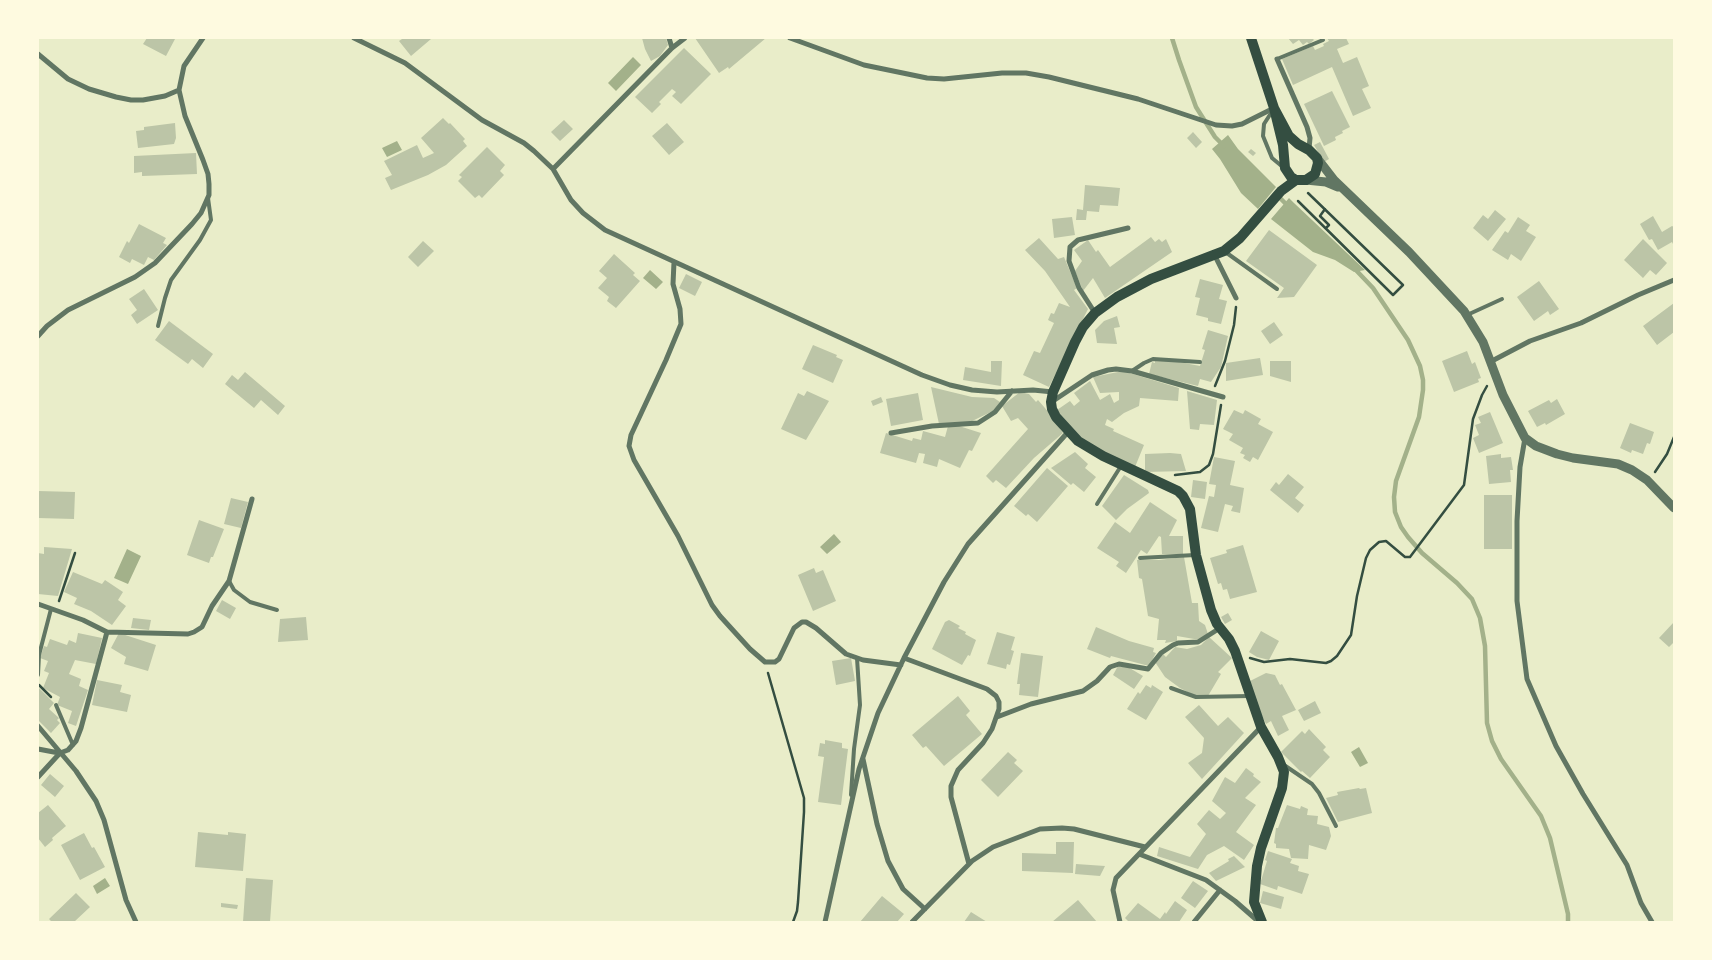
<!DOCTYPE html>
<html>
<head>
<meta charset="utf-8">
<style>
  body { margin:0 }
  #map { position:relative; width:1712px; height:960px; overflow:hidden; background:#e9edc9; font-family:"Zilla Slab",serif }
  canvas { display:block }
  .frame { position:absolute; inset:0; border:39px solid #fefae0; pointer-events:none }
</style>
</head>
<body>
<div id="map">
<canvas width="1712" height="960"></canvas>
<div class="frame"></div>
</div>
<script>
const c = document.querySelector('canvas').getContext('2d');
c.lineJoin = 'round';
function fill(path, color) { c.fillStyle = color; c.fill(path, 'evenodd'); }
const shape = rows => new Path2D(rows.map(r => 'M' + r).join(''));
function trace(path, color, width, dash) { c.strokeStyle = color; c.lineWidth = width; c.lineCap = dash ? 'butt' : 'round'; c.setLineDash(dash || []); c.stroke(path); }
const water = shape([
  [633,57,641,65,616,91,608,83],
  [1228,135,1238,149,1276,187,1258,209,1241,193,1220,159,1212,149],
  [397,141,402,150,387,157,382,148],
  [1289,198,1294,203,1365,270,1354,272,1335,260,1313,252,1271,219],
  [650,270,663,282,656,289,643,278],
  [834,534,841,542,827,554,820,547],
  [127,549,141,556,128,584,114,578],
  [1359,747,1368,763,1360,767,1351,752],
  [105,878,110,886,97,894,93,886]
]);
const stream = shape([
  [1172,38,1179,60,1196,107,1215,137,1224,146],
  [1277,195,1289,207],
  [1353,267,1373,288,1408,340,1420,366,1423,380,1423,390,1419,417,1396,481,1394,497,1395,512,1401,527,1408,537,1422,553,1457,583,1472,599,1480,618,1485,646,1487,723,1492,741,1501,759,1541,816,1550,838,1568,914,1568,922]
]);
const building = shape([
  [147,38,174,38,175,39,166,56,143,44],
  [401,38,429,38,431,39,411,56,399,41,402,39],
  [642,38,666,38,668,45,660,56,651,61,645,49],
  [695,38,766,38,729,69,728,67,719,73],
  [1288,38,1312,38,1314,40,1309,44,1307,42,1303,45,1299,40,1293,44],
  [1327,38,1346,38,1349,44,1337,49,1343,63,1357,57,1369,86,1362,89,1371,108,1353,116,1332,67,1293,85,1282,59,1313,46,1315,50,1324,46,1323,44,1329,41],
  [684,48,711,74,681,104,672,96,676,92,672,89,659,102,661,104,652,113,635,97],
  [1332,91,1350,127,1342,131,1343,133,1335,137,1336,140,1324,146,1304,104],
  [443,118,449,124,450,123,465,139,463,141,467,146,446,165,428,175,391,190,385,178,392,175,384,161,417,145,423,158,434,153,421,138],
  [564,120,573,129,560,141,551,132],
  [175,123,176,138,174,144,138,148,136,131,144,130,144,127],
  [667,123,684,142,669,155,652,136],
  [1193,132,1202,142,1196,148,1187,138],
  [1320,142,1329,159,1324,162,1314,145],
  [487,147,505,165,500,171,504,175,482,198,479,195,475,198,458,181,462,177,459,175],
  [1251,149,1256,153,1253,156,1248,152],
  [196,153,197,174,142,176,142,172,134,173,134,156],
  [1085,185,1120,188,1118,206,1100,205,1099,212,1087,211,1086,220,1076,220,1077,209,1083,210],
  [1495,210,1506,219,1488,241,1473,228,1483,215,1488,219],
  [1653,216,1662,232,1672,226,1674,227,1674,246,1672,242,1658,250,1652,239,1649,240,1640,224],
  [1072,217,1075,235,1054,238,1052,219],
  [1518,217,1530,225,1526,231,1536,237,1521,261,1511,254,1508,260,1492,250,1505,231,1508,233],
  [139,224,166,238,163,243,167,245,154,260,148,257,144,265,132,259,130,263,119,257,127,241,129,243],
  [1269,230,1317,265,1294,297,1277,298,1284,288,1246,261],
  [1151,237,1155,242,1159,239,1162,242,1166,239,1172,252,1105,298,1093,278,1083,291,1075,271,1082,261,1074,250,1088,240,1096,252,1098,250,1110,267],
  [1039,238,1058,259,1064,257,1077,288,1074,290,1088,309,1049,387,1023,375,1034,351,1040,353,1054,323,1048,320,1051,313,1054,314,1059,303,1070,307,1045,271,1025,250],
  [1643,239,1667,263,1656,275,1650,270,1643,278,1624,260],
  [423,241,434,251,418,267,408,257],
  [614,254,635,273,633,275,640,281,616,308,607,301,609,297,598,288,607,278,599,271],
  [686,274,702,282,695,296,679,288],
  [1200,279,1223,285,1219,299,1227,301,1221,324,1208,321,1208,318,1196,315,1200,298,1195,297],
  [1539,281,1559,309,1550,315,1548,311,1534,321,1517,297],
  [144,289,158,310,137,324,131,315,137,310,129,299],
  [1674,303,1674,332,1657,345,1643,326],
  [1117,316,1120,327,1114,328,1117,344,1097,343,1095,330,1104,321],
  [169,321,213,354,203,368,192,359,188,364,155,340],
  [1274,322,1283,335,1270,344,1261,331],
  [1208,330,1228,336,1221,367,1211,382,1200,379,1198,386,1149,374,1152,362,1155,363,1155,360,1179,362,1200,366,1205,350,1202,349],
  [813,345,837,355,836,357,843,360,833,383,802,369],
  [1467,351,1472,364,1475,362,1481,378,1478,379,1479,382,1454,392,1442,361],
  [1260,358,1263,375,1226,381,1226,363],
  [991,361,1002,361,1001,386,963,380,965,367,991,372],
  [1270,361,1291,361,1291,382,1270,376],
  [1123,371,1179,388,1178,401,1140,398,1139,406,1124,413,1112,422,1107,419,1105,425,1114,429,1113,431,1144,445,1135,467,1094,449,1072,431,1057,410,1070,401,1074,406,1080,401,1074,393,1090,381,1100,400,1110,394,1114,403,1119,400,1119,392,1100,393,1093,377],
  [245,372,285,406,278,415,261,400,254,408,225,384,232,375,238,380],
  [931,387,972,397,994,398,1000,402,995,410,968,423,939,424],
  [807,391,829,401,806,440,781,429,798,393,804,396],
  [1187,391,1217,400,1214,425,1200,424,1199,430,1190,429],
  [1020,392,1029,394,1036,402,1038,400,1051,415,1063,433,1034,458,1006,488,996,480,993,483,986,476,1028,429,1018,418,1011,421,1002,406],
  [918,393,923,420,891,426,886,399],
  [881,397,883,402,873,406,871,401],
  [1557,399,1565,414,1546,425,1545,423,1537,427,1528,411,1549,400,1551,403],
  [1234,410,1243,414,1245,410,1261,419,1258,424,1273,432,1258,460,1253,457,1250,462,1243,458,1245,455,1240,453,1243,448,1229,440,1233,434,1223,429],
  [1490,412,1503,443,1479,453,1473,438,1479,435,1475,425,1481,423,1478,417],
  [1630,423,1654,432,1650,444,1647,443,1643,454,1632,450,1631,453,1620,448],
  [948,426,959,426,981,433,972,451,969,450,960,468,939,459,937,467,923,463,925,454,919,453,916,463,880,453,886,433,912,441,913,438,921,440,923,431,945,437],
  [1075,452,1088,464,1085,468,1096,477,1084,492,1073,483,1071,485,1051,468],
  [1170,453,1181,454,1186,471,1145,472,1145,454],
  [1501,454,1501,458,1511,457,1513,470,1510,470,1511,482,1489,484,1486,456],
  [1214,457,1235,461,1230,485,1244,488,1240,513,1231,511,1233,506,1225,504,1218,532,1201,528,1209,496,1214,497,1216,485,1209,484],
  [1047,468,1068,486,1037,522,1028,514,1026,516,1014,506],
  [1288,474,1304,487,1295,498,1304,505,1298,513,1270,490,1276,482,1279,485],
  [1124,475,1148,490,1149,493,1127,509,1116,520,1102,506],
  [1193,480,1207,482,1205,499,1191,497],
  [38,491,75,492,74,519,38,518],
  [1484,495,1512,495,1512,549,1484,549],
  [231,498,248,502,241,528,224,524],
  [1150,502,1177,520,1169,536,1183,536,1183,554,1162,554,1161,537,1159,536,1147,554,1141,550,1126,573,1116,566,1119,562,1097,548,1115,522,1130,533],
  [199,520,224,529,213,557,211,557,209,563,187,555],
  [1243,545,1257,592,1230,599,1227,589,1223,590,1221,583,1218,584,1210,558,1227,553,1226,550],
  [44,547,72,549,58,596,38,594,38,553,44,554],
  [1184,557,1192,603,1198,603,1199,621,1205,625,1208,634,1200,640,1177,636,1177,641,1165,643,1166,640,1157,640,1159,619,1148,616,1142,579,1139,578,1137,560,1159,560],
  [814,568,816,573,823,570,836,601,813,611,798,575],
  [73,572,102,584,105,580,123,592,118,600,126,606,112,625,91,611,74,604,77,598,64,592],
  [222,600,236,608,230,619,216,611],
  [1228,613,1232,620,1225,624,1221,617],
  [306,617,308,640,278,642,280,619],
  [133,618,151,620,149,630,131,628],
  [949,620,960,626,958,628,966,632,965,634,976,640,970,656,968,655,962,665,932,649,945,622],
  [1674,622,1674,642,1669,647,1659,638],
  [1096,627,1129,641,1154,648,1153,652,1156,653,1149,666,1111,656,1110,658,1087,649],
  [1261,631,1279,641,1269,660,1257,657,1249,652],
  [997,632,1015,637,1011,650,1014,651,1010,665,1007,664,1006,669,987,664],
  [78,633,102,638,96,664,75,660,69,674,81,679,79,686,88,690,76,726,68,723,72,711,57,705,60,697,43,688,49,673,44,671,48,661,40,658,44,646,47,647,50,639,67,645,69,640,76,643],
  [119,633,156,645,148,671,124,664,126,657,111,648],
  [1209,637,1232,658,1218,672,1221,674,1208,696,1195,696,1180,688,1165,677,1155,662,1163,654,1166,657,1175,647,1187,649,1201,645],
  [1021,653,1043,656,1038,697,1019,695,1020,684,1017,684],
  [851,658,855,681,836,685,832,661],
  [1118,666,1128,667,1143,676,1134,689,1113,675],
  [1266,673,1275,675,1280,685,1282,684,1296,710,1282,716,1289,730,1278,736,1271,721,1266,724,1253,698,1248,682],
  [97,680,122,685,120,692,131,695,127,712,92,705],
  [1146,685,1151,688,1152,685,1163,692,1146,720,1127,709,1138,692,1140,694],
  [38,687,54,703,49,709,59,718,57,720,60,723,51,733,38,720],
  [958,696,970,711,966,715,982,734,944,766,926,746,923,748,912,735],
  [1315,701,1321,713,1304,721,1298,710],
  [1199,705,1218,726,1228,717,1244,733,1202,779,1188,763,1202,753,1204,738,1185,717],
  [1309,729,1326,747,1323,750,1330,757,1310,778,1302,771,1301,772,1281,752,1302,731,1305,734],
  [825,740,842,743,842,748,848,749,841,805,818,802,824,757,818,756,820,743,825,744],
  [1008,752,1017,760,1014,763,1023,771,998,797,981,780],
  [1246,768,1254,774,1253,776,1261,782,1245,798,1256,805,1236,832,1254,845,1244,860,1224,846,1207,855,1198,869,1157,856,1159,847,1190,857,1206,834,1197,824,1209,810,1220,819,1226,813,1212,801,1225,777,1235,783],
  [50,774,64,786,55,797,41,785],
  [1359,788,1360,789,1366,788,1372,813,1338,822,1326,798,1338,795,1337,792],
  [48,805,66,826,52,838,53,840,45,847,38,838,38,813],
  [1287,805,1300,809,1301,806,1308,809,1307,815,1318,816,1317,824,1329,827,1331,836,1326,850,1309,845,1308,859,1291,858,1289,849,1276,848,1276,844,1274,843,1276,828,1278,828],
  [198,832,228,835,228,832,246,834,243,871,195,867],
  [84,833,92,848,94,847,105,867,80,880,61,845],
  [1056,842,1074,842,1073,873,1022,871,1022,853,1056,854],
  [1268,851,1292,859,1290,863,1299,866,1298,871,1309,874,1302,894,1278,886,1277,890,1260,884,1267,861,1265,860],
  [1234,856,1245,867,1216,881,1209,873,1229,861,1228,859],
  [1076,864,1105,866,1100,876,1075,874],
  [246,878,273,880,270,922,243,922],
  [1193,881,1208,891,1195,908,1181,898],
  [1263,891,1284,897,1281,909,1260,903],
  [76,893,90,907,74,922,52,922,49,919],
  [882,896,904,914,897,922,860,922],
  [1078,900,1097,922,1052,922],
  [1175,901,1187,910,1179,922,1129,922,1125,918,1138,903,1160,919,1165,912,1166,914],
  [221,903,238,905,237,909,221,907],
  [971,912,987,922,964,922]
]);
const path = shape([
  [1298,201,1393,295,1403,285,1308,193],
  [1325,209,1320,216,1329,225,1326,228],
  [1215,386,1225,361,1234,325,1236,307],
  [1655,472,1667,454,1674,437],
  [1175,475,1200,472,1209,465,1213,454,1221,405],
  [59,601,75,553],
  [1250,658,1264,662,1290,659,1326,663,1331,661,1337,656,1351,635,1357,596,1366,558,1370,550,1379,542,1386,541,1405,557,1410,557,1464,485,1473,419,1482,395,1487,386],
  [768,673,804,798,804,812,798,902,797,911,793,922],
  [39,685,51,697]
]);
const service = shape([
  [1277,59,1323,40],
  [1273,110,1264,124,1263,136,1272,158,1284,168],
  [1224,251,1277,289],
  [1467,315,1502,299],
  [158,326,165,298,171,280,200,240,211,220,208,198],
  [1132,371,1144,363,1153,359,1200,362],
  [1097,504,1121,466],
  [1140,558,1195,555],
  [229,581,234,590,250,602,277,610],
  [38,675,39,655,51,609],
  [1171,688,1196,697,1250,696],
  [56,705,73,745],
  [1284,765,1312,784,1319,793,1336,826],
  [851,795,854,749,860,705,857,658]
]);
const minor = shape([
  [354,38,405,63,482,120,524,143,534,151,553,169,571,200,583,213,605,230,922,375,950,385,972,390,997,392,1033,390,1053,392],
  [669,38,672,48],
  [790,38,864,65,927,78,944,79,1002,73,1026,73,1049,77,1138,99,1216,125,1232,126,1242,124,1274,108],
  [38,54,68,79,89,89,116,97,131,100,143,100,165,96,179,90],
  [1277,59,1307,127,1310,138,1309,149],
  [553,169,672,48,685,38],
  [1215,256,1236,298],
  [674,262,673,284,680,309,681,324,666,360,631,435,629,446,634,460,678,536,712,605,720,616,750,649,765,662,775,662,779,659,794,628,802,622,806,622,816,628,846,654,863,660,901,665],
  [1095,313,1079,288,1069,261,1070,247,1078,240,1128,228],
  [38,336,47,326,68,310,135,277,155,263,192,224,201,213,209,195,209,184,208,174,203,160,185,116,179,90,184,66,203,38],
  [1490,362,1530,341,1581,323,1638,295,1674,280],
  [1053,401,1092,375,1108,370,1116,369,1132,371,1223,397],
  [891,433,932,426,978,423,995,412,1012,391],
  [1525,438,1520,467,1517,521,1517,601,1527,679,1556,746,1583,794,1627,865,1641,903,1652,922],
  [38,604,83,620,107,632],
  [107,632,188,634,194,632,202,627,212,606,229,581,252,499],
  [904,658,987,689,996,696,999,702,999,709,992,729,983,743,958,770,951,786,951,797,969,864],
  [997,717,1031,704,1083,691,1097,681,1110,667,1119,664,1148,669,1161,653,1173,645,1178,643,1198,642,1220,628],
  [38,726,76,771,96,801,104,820,126,900,136,922],
  [38,749,59,753],
  [863,759,877,824,888,861,903,889,925,909],
  [38,777,60,753,68,750,76,741,81,728,107,632],
  [1139,854,1206,880,1235,901,1259,922],
  [825,922,859,769,878,713,904,658,944,582,968,544,1068,432],
  [912,922,972,861,993,847,1040,829,1062,828,1074,829,1145,847],
  [1120,922,1113,890,1116,878,1261,727],
  [1194,922,1220,890]
]);
const tertiary = shape([
  [1317,158,1334,180,1409,252,1464,311,1483,342,1503,395,1525,438,1536,446,1557,454,1573,458,1618,464,1632,470,1647,480,1674,508],
  [1306,180,1326,182,1338,187]
]);
const secondary = shape([
  [1251,38,1274,108,1283,145,1285,168,1291,177,1296,180,1306,180,1315,174,1318,163,1317,158,1309,150,1298,144,1289,136,1274,108],
  [1262,922,1254,902,1257,866,1261,848,1282,788,1284,772,1278,757,1261,727,1235,651,1229,639,1217,624,1211,610,1196,555,1190,509,1183,496,1178,491,1103,456,1078,441,1056,417,1052,409,1051,402,1053,392,1075,342,1083,327,1095,313,1117,297,1151,279,1224,251,1240,238,1281,191,1296,180]
]);
fill(water, '#a3b18a');
trace(stream, '#a3b18a', 4.5);
fill(building, '#bcc5a7');
trace(path, '#344e41', 2.5);
trace(service, '#617663', 4);
trace(minor, '#617663', 5);
trace(tertiary, '#617663', 9);
trace(secondary, '#344e41', 10);
</script>
</body>
</html>
